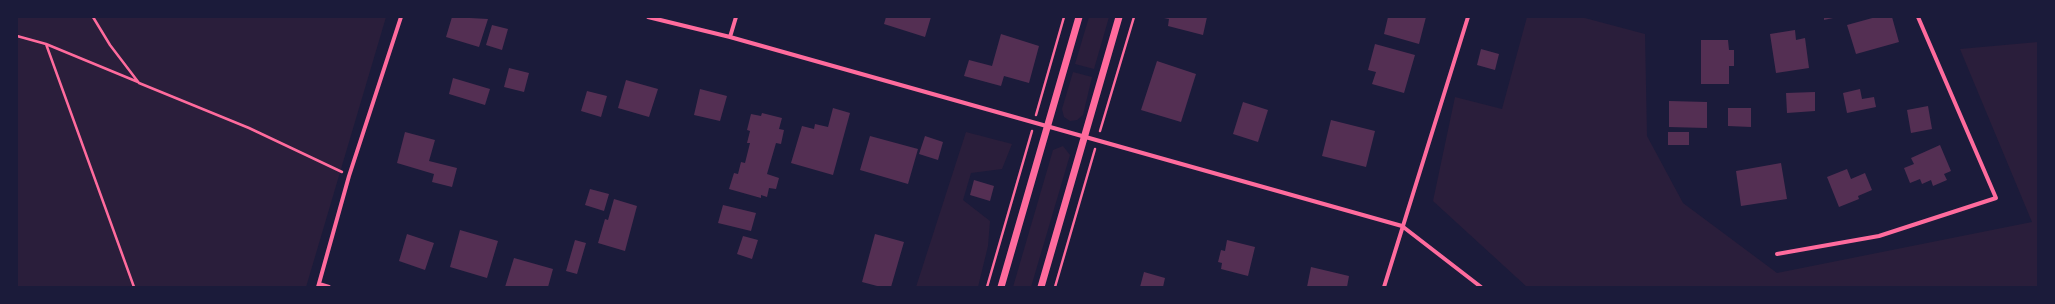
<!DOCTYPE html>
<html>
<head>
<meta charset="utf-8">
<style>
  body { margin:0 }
  #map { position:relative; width:2055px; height:304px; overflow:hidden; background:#1b1b3a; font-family:Barlow,sans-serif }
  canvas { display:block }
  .frame { position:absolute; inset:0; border:18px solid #1b1b3a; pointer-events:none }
</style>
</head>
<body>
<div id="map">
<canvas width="2055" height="304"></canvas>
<div class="frame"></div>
</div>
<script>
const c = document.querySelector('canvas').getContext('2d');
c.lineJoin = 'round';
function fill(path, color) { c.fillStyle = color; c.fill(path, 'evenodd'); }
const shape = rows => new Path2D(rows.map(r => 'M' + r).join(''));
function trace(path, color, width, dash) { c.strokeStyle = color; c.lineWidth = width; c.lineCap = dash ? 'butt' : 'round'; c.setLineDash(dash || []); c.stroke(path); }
const green = shape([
  [17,17,386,17,306,287,17,287],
  [1089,17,1109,17,1094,69,1075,64],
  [1527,17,1581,17,1645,34,1647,136,1683,203,1777,273,2032,222,1960,49,2038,42,2038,287,1527,287,1433,201,1455,97,1502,109],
  [1073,72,1092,77,1083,115,1077,120,1070,121,1064,117,1062,109],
  [966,132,1012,144,1002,169,971,173,963,200,990,221,988,246,978,287,916,287],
  [1063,146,1070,155,1031,287,1013,287,1053,150]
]);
const building = shape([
  [452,17,488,19,479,47,446,37],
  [886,17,931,17,925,37,884,24],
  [1207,17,1203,35,1168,26,1169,19,1164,18],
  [1388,17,1426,17,1419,44,1384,34],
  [1824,17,1833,17,1833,18,1824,20],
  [1876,17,1892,17,1899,42,1856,54,1847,25],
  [492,25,508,29,502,50,486,45],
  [1795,30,1796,40,1805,38,1809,68,1776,73,1770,34],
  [1001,34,1039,46,1029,83,1004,76,1001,86,964,76,969,60,992,66],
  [1701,40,1728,40,1729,50,1734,50,1734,66,1729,66,1729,84,1701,84],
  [1375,44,1415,55,1404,93,1372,84,1376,72,1368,70],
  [1481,49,1499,54,1495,70,1477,65],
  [1157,61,1196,74,1181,122,1141,110],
  [509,68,529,73,524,92,504,87],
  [453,78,490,89,485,105,449,94],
  [626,80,658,89,649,117,618,108],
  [700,89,727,96,720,121,694,115],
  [1860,89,1862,99,1874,97,1876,107,1847,113,1843,93],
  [587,91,607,96,601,117,581,111],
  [1815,92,1815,111,1787,113,1786,93],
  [1669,101,1707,102,1707,128,1669,127],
  [1243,102,1268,110,1258,142,1233,134],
  [1928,106,1932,129,1911,133,1907,110],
  [833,108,850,113,833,175,791,163,802,126,814,129,815,124,828,127],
  [1728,108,1751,108,1751,127,1728,126],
  [762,113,782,118,779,129,784,130,781,144,776,143,767,174,779,178,776,189,769,188,767,197,761,195,761,198,729,189,734,173,738,174,741,162,745,163,750,143,747,143,750,131,747,130,751,114,761,116],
  [1331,120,1375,131,1366,167,1322,156],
  [405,132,435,140,429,161,457,168,452,187,432,182,434,174,397,163],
  [1668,132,1689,132,1689,145,1668,145],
  [870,136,918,149,908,184,860,170],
  [925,136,943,142,938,160,919,154],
  [1940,145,1951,171,1944,174,1947,180,1933,186,1931,180,1922,184,1920,179,1910,183,1904,168,1914,164,1911,158],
  [1781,163,1787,199,1741,206,1736,171],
  [1847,169,1851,179,1865,173,1872,190,1858,196,1859,199,1839,207,1827,177],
  [974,180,994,186,990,201,970,195],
  [590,189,609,194,604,211,585,205],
  [614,199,637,206,625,251,598,243,605,219,608,220],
  [723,205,756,213,751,231,718,223],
  [460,230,498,241,487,278,450,267],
  [407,234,434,243,425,270,399,261],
  [875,234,904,242,891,287,881,287,862,282],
  [743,236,758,240,752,259,737,254],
  [575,240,586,243,577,274,566,271],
  [1227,240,1255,247,1248,276,1221,269,1222,263,1218,262,1221,250,1225,251],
  [514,258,553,269,548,287,505,287],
  [1311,267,1349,276,1347,287,1307,287],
  [1144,272,1165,278,1163,287,1140,287]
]);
const path = shape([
  [93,17,110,45,139,83,249,128,342,172],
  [17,36,46,44,138,82],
  [46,44,134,287],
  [1036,115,1064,17],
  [1100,131,1134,17],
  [987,287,1032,131],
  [1055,287,1095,149]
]);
const minor = shape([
  [648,17,730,37,1402,226,1481,287],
  [730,37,736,17],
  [1777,254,1879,236,1996,198,1918,17],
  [319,284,329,287],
  [318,287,349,176,401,17],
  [1384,287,1468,17]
]);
const tertiary = shape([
  [1001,287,1079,17],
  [1041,287,1119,17]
]);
fill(green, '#2a1e3b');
fill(building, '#542f53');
trace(path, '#ff6b9d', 2.5);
trace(minor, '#ff6b9d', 4);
trace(tertiary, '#ff6b9d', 7);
</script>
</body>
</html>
